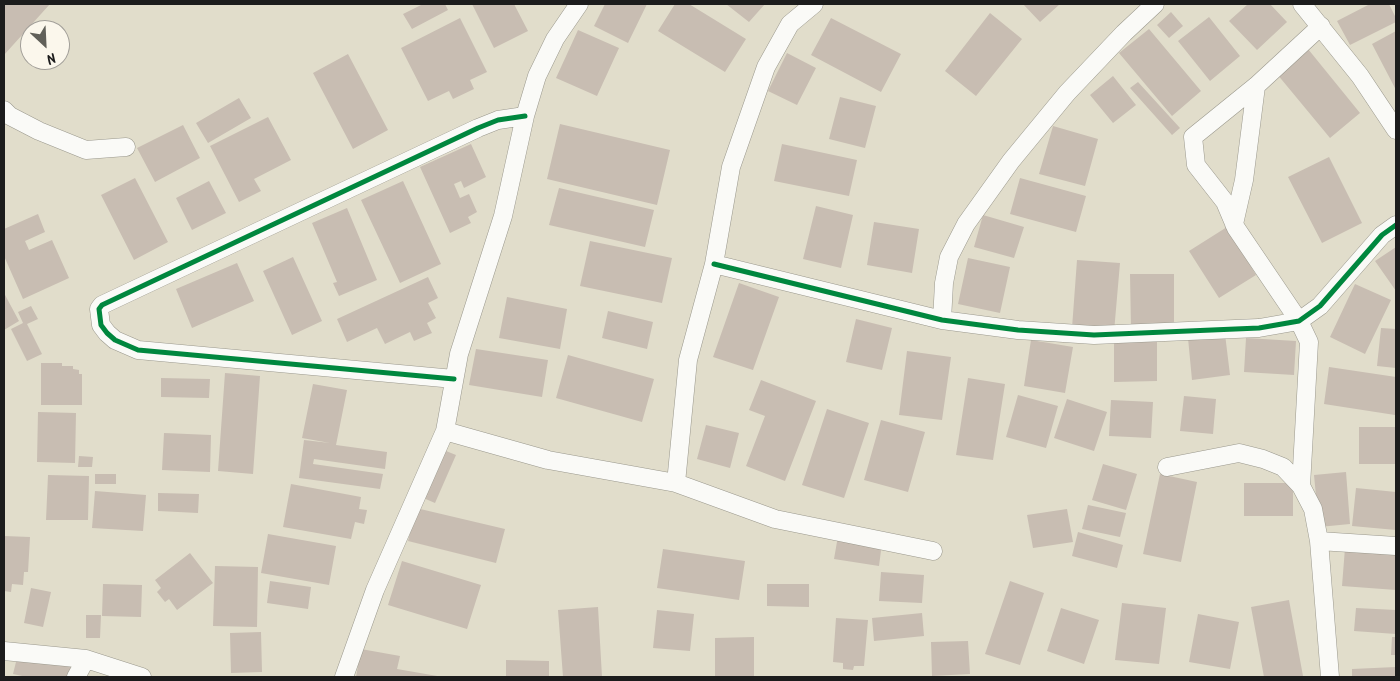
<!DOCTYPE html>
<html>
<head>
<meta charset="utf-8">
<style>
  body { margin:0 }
  #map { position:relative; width:1400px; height:681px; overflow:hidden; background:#e1ddcb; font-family:Kalam,sans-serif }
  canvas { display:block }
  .frame { position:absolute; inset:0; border:5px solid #1c1c1c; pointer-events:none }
  .north { position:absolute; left:20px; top:20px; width:50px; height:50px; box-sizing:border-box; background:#fbf7ec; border:1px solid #a29f99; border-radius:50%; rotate:155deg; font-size:14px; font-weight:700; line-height:20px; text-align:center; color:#1c1c1c }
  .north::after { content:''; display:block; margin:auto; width:18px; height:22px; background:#616059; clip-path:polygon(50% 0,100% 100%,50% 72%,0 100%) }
</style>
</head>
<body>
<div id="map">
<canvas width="1400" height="681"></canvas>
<div class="frame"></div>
<div class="north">N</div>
</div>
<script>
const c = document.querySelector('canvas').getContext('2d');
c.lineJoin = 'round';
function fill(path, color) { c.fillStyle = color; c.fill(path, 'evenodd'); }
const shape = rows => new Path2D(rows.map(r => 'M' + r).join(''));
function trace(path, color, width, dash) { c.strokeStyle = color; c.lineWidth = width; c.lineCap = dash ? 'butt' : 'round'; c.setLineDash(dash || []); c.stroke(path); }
const building = shape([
  [4,4,50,4,4,55],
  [423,4,445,4,448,10,412,29,403,14],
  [472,4,514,4,528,31,494,48],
  [605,4,647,4,628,43,594,26],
  [675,4,689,4,746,39,725,72,658,31],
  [726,4,765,4,749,22],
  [1023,4,1060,4,1040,22],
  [1248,4,1270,4,1287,22,1257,50,1229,21],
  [1370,4,1389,4,1396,18,1396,22,1350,45,1337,21],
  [1171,12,1183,26,1169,38,1157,25],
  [990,13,1022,39,976,96,945,71],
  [1209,17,1240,56,1210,81,1178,41],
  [460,18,487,72,470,80,474,89,453,99,449,91,428,101,401,48],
  [831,18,901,54,881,92,811,55],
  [1149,29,1201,91,1172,116,1119,53],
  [578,30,619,48,597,96,556,78],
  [1396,31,1396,90,1372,44],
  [1308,49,1360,113,1330,138,1277,74],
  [787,53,816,68,797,105,768,91],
  [348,54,388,130,353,149,313,73],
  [1113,76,1136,105,1113,123,1090,95],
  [1138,82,1180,128,1172,135,1130,88],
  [840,97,876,106,865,148,829,139],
  [239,98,251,118,208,143,196,123],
  [268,117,291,160,254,179,261,191,239,202,210,146],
  [560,124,670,150,657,205,547,179],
  [183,125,200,158,155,182,137,148],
  [1053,126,1098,139,1085,186,1039,174],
  [471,144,486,177,464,188,461,181,454,184,460,198,469,194,477,212,468,217,471,223,450,233,420,167],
  [782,144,857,160,849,196,774,181],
  [1329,157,1362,223,1322,243,1288,177],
  [135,178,168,242,134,260,101,195],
  [1020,178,1086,196,1076,232,1010,214],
  [209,181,226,213,192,230,176,198],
  [403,181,441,264,400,283,361,200],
  [559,188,654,210,645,247,549,225],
  [816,206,853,215,841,268,803,259],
  [347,208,377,280,339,296,333,283,337,282,312,223],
  [38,214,45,232,25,241,29,250,52,240,69,278,23,299,4,256,4,229],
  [983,215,1024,227,1014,258,974,247],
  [874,222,919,229,912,273,867,265],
  [1227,227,1256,275,1219,298,1189,251],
  [590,241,672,258,662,303,580,286],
  [1396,247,1396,291,1375,261],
  [293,257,322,321,292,335,263,271],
  [968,258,1010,267,1000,313,958,304],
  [1077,260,1120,263,1114,332,1072,328],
  [237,263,254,301,192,328,176,289],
  [1130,274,1174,274,1174,327,1131,328],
  [428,277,438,298,428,303,436,318,427,323,432,333,414,341,410,332,385,344,377,328,347,342,337,319],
  [739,283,779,297,753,370,713,357],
  [1355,284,1391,300,1365,354,1330,337],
  [4,293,19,321,4,330],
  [507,297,567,309,560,349,499,338],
  [31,306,38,319,27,324,42,354,27,361,11,329,23,323,18,312],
  [608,311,653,322,647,349,602,338],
  [856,319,892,328,882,370,846,362],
  [1381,328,1396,329,1396,368,1377,366],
  [1225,334,1230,375,1192,380,1188,338],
  [1246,338,1296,341,1294,375,1244,372],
  [1031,340,1073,347,1065,393,1024,386],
  [1114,342,1157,342,1157,381,1114,382],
  [476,349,548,360,542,397,469,385],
  [907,351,951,357,942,420,899,415],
  [568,355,654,379,642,422,556,398],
  [41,363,62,363,62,366,73,366,73,369,79,370,79,374,82,374,82,405,41,405],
  [1329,367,1396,377,1395,415,1324,404],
  [225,373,260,376,253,474,218,471],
  [161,378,210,379,209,398,161,397],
  [968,378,1005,384,993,460,956,455],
  [761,380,816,401,785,481,746,466,765,416,749,410],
  [313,384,347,390,336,445,387,452,385,469,314,459,313,464,383,474,380,489,299,478,304,440,330,443,302,438],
  [1018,395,1058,406,1046,448,1006,437],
  [1184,396,1216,399,1213,434,1180,431],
  [1067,399,1107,412,1094,451,1054,438],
  [1111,400,1153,402,1151,438,1109,436],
  [827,409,869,423,844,498,802,485],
  [38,412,76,413,75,463,37,462],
  [881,420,925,432,908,492,864,480],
  [706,425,739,433,730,468,697,459],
  [1359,427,1396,427,1396,464,1359,464],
  [164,433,211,435,210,472,162,470],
  [441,449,456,455,435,503,421,497],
  [79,456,93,457,92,467,78,467],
  [1103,464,1137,474,1126,510,1092,500],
  [1346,472,1350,524,1319,527,1314,475],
  [95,474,116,474,116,484,95,484],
  [1160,474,1197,482,1181,562,1143,554],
  [48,475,89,476,88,520,46,520],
  [1244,483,1293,483,1293,516,1244,516],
  [291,484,361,497,359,509,367,510,364,524,355,522,351,539,283,527],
  [1356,488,1396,492,1396,530,1352,526],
  [95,491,146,495,143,531,92,528],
  [158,493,199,494,198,513,158,511],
  [1088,505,1126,513,1120,537,1082,529],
  [416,508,505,529,496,563,408,541],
  [1067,509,1073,542,1033,548,1027,515],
  [1078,532,1123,545,1117,568,1072,556],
  [268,534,336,546,329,585,261,573],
  [4,536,30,537,28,572,24,572,23,585,12,584,11,592,4,591],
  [838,536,882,543,879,566,834,559],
  [1345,548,1396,551,1396,590,1342,586],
  [663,549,745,561,739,600,657,588],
  [190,553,213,583,177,610,169,599,165,602,157,592,161,588,155,580],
  [402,561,481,585,467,629,388,605],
  [215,566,258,567,257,627,213,626],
  [881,572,924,575,922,603,879,601],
  [270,581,311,587,308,609,267,603],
  [1010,581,1044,593,1020,665,985,654],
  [103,584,142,585,141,617,102,616],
  [767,584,809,584,809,607,767,606],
  [31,588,51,592,43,627,24,623],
  [1289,600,1303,676,1294,677,1264,677,1251,607],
  [1122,603,1166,608,1159,664,1115,660],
  [598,607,602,677,563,677,558,610],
  [1061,608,1099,620,1084,664,1047,651],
  [1356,608,1396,610,1396,634,1354,631],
  [657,610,694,614,690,651,653,648],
  [922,613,924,636,874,641,872,618],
  [1198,614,1239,622,1230,669,1189,662],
  [86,615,101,615,100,638,86,638],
  [836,618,868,620,864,666,854,666,853,670,843,669,843,663,833,662],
  [261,632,262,672,231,673,230,633],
  [754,637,754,677,715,677,715,638],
  [1392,637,1396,637,1396,655,1391,655],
  [968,641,970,674,932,676,931,642],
  [361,649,400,656,397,669,443,677,356,677],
  [18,654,71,667,69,677,27,677,13,674],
  [506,660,549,661,549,677,506,677],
  [1396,667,1396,677,1352,677,1352,669]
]);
const minor = shape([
  [1302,4,1360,76,1396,130],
  [4,110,10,116,39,131,86,150,126,147],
  [1234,224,1244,180,1256,86],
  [714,264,942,320,1018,330,1094,335,1259,328,1299,321,1320,306,1382,235,1396,225],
  [942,320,944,283,949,257,966,224,1011,161,1067,93,1124,33,1155,4],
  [454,379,138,350,115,340,107,333,101,325,99,309,102,305,478,128,498,120,525,116],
  [445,431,548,460,676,483,775,519,933,551],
  [1167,467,1239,453,1263,459,1283,467,1301,486,1313,509,1319,541,1330,677],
  [676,483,688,360,714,264,731,167,766,67,790,24,814,4],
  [1301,486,1309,342,1299,321,1236,228,1225,202,1196,165,1193,137,1256,86,1321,26],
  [1319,541,1396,546],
  [4,651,86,659,142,677],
  [76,677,86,659],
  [344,677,375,590,445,431,459,354,503,216,525,116,537,76,555,39,579,4]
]);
const cycleway = shape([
  [714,264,942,320,1018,330,1094,335,1259,328,1299,321,1320,306,1382,235,1396,225],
  [454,379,138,350,115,340,107,333,101,325,99,309,102,305,478,128,498,120,525,116]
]);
fill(building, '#c8bdb2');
trace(minor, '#9a988d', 19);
trace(minor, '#fafaf7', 18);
trace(cycleway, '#00873e', 5);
</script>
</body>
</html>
